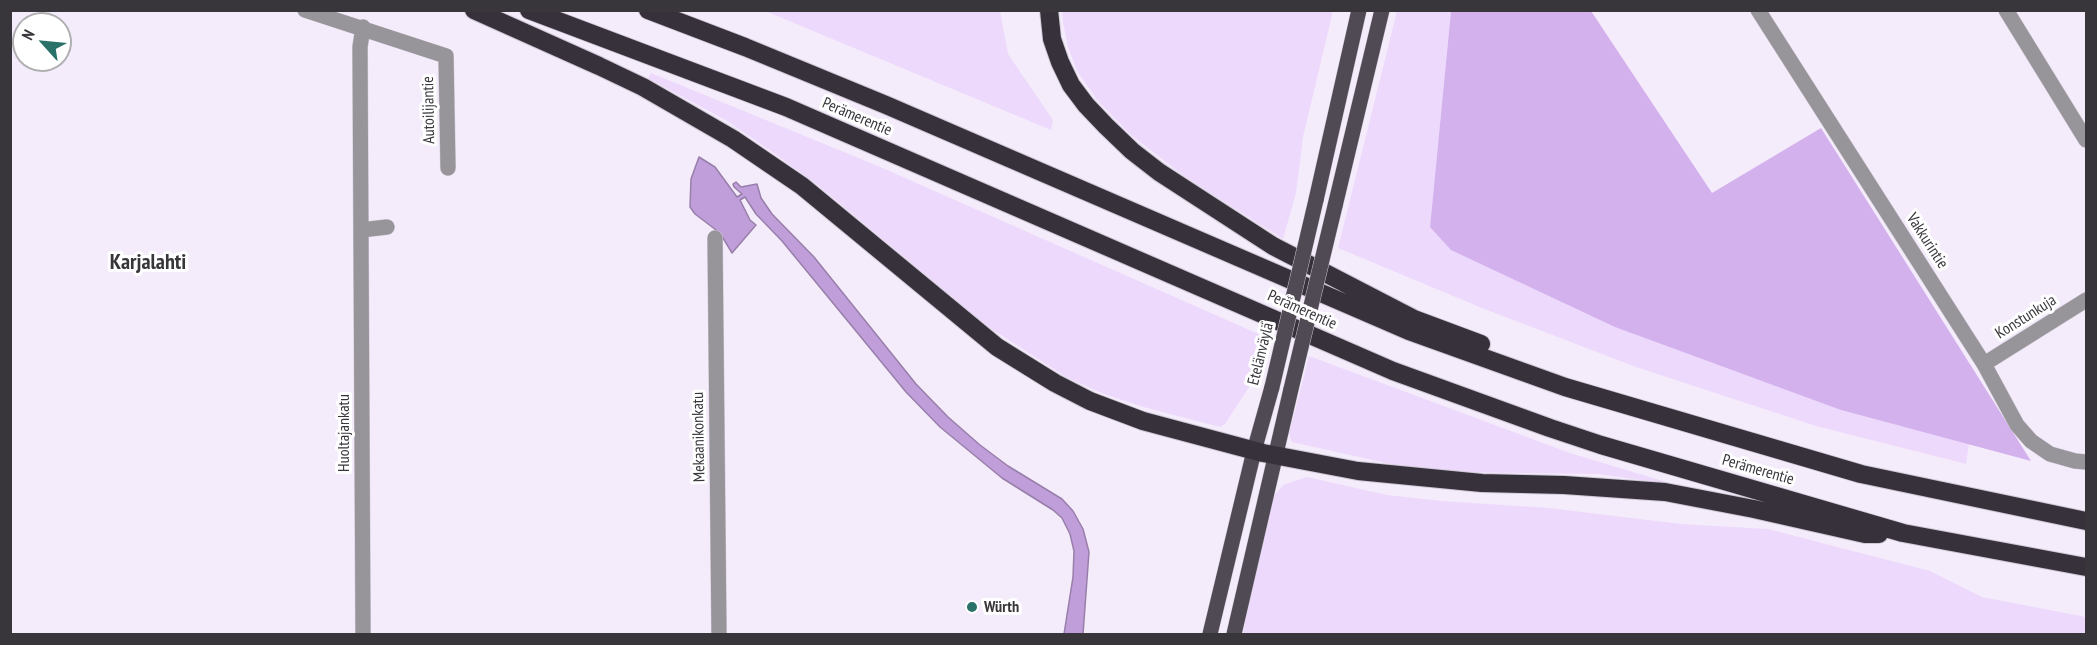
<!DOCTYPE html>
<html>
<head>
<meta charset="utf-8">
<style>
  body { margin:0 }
  #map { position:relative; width:2097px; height:645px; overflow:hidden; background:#f5ecfb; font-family:"PT Sans Narrow",sans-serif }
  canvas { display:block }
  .frame { position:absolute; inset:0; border:12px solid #39363b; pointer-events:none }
  .north { position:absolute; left:12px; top:12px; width:60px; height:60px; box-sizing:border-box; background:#fff; border:2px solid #b0afb1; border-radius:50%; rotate:297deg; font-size:16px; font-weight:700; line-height:24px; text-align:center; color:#39363b }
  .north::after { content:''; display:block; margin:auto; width:21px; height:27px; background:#297169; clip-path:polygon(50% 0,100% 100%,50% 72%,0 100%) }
</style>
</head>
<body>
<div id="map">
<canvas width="2097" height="645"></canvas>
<div class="frame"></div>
<div class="north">N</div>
</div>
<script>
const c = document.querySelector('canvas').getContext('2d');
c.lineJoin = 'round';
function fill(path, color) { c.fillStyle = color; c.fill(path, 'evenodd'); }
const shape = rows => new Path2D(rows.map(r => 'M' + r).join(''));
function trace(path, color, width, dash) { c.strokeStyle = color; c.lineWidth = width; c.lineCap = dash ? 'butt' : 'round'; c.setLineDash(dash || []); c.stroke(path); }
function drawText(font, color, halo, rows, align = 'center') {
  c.font = font + ' "PT Sans Narrow",sans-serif'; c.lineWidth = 6; c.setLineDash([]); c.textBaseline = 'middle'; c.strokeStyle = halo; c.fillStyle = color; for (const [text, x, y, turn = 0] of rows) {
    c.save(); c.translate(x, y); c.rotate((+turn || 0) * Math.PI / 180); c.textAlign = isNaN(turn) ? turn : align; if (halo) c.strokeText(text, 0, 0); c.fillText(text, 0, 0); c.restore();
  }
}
const green = shape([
  [765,11,1000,11,1008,54,1053,120,1051,130],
  [1062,11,1333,11,1303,137,1296,193,1283,239,1184,176,1131,135,1097,100,1077,71,1068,47,1063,23],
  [1397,11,1451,11,1430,227,1841,410,1969,444,1966,464,1816,426,1636,367,1482,308,1338,248],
  [651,73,878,166,1263,336,1251,384,1225,424,1220,427,1147,408,1104,394,1066,377,987,326,820,187,778,156,727,121,648,78],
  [1309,356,1570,453,1676,485,1598,474,1449,472,1413,469,1292,442,1289,434],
  [1307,477,1387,495,1442,501,1549,508,1681,524,1768,529,1930,571,1982,597,2086,617,2086,634,1243,634,1253,581,1274,496,1283,485]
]);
const forest = shape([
  [1451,11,1591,11,1712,193,1821,128,2031,461,1841,410,1615,327,1451,250,1430,227]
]);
const water = shape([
  [699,157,715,167,737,197,742,194,734,187,733,184,736,182,741,187,757,184,761,198,772,214,814,257,916,384,948,417,980,445,1008,466,1062,499,1073,511,1083,529,1089,552,1083,634,1064,634,1073,577,1074,551,1070,534,1062,518,1053,510,1002,478,940,427,906,392,782,241,756,214,745,197,740,200,750,220,756,225,732,253,720,233,695,214,690,207,691,179,699,157]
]);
const minor = shape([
  [305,10,446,56,448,168],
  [1758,10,1984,364,2017,425,2031,441,2050,454,2075,461,2086,462],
  [2006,10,2086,140],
  [363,27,360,47,363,634],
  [361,230,387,227],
  [715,238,719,634],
  [1984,364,2086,300]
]);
const major = shape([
  [1316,200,1359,10],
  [1335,206,1382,10],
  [1210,634,1254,451,1272,387],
  [1234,634,1291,389]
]);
const highway = shape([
  [474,10,599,66,643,87,733,139,802,186,997,347,1055,383,1090,401,1143,421,1263,453,1358,471,1482,483,1564,485,1665,492,1754,509,1865,534,1879,534],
  [529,10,786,107,1393,371,1550,428,1601,445,1903,533,2086,567],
  [648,10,745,47,886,105,1409,331,1565,387,1861,474,2086,521],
  [1049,10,1052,39,1060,62,1071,85,1086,105,1106,126,1132,151,1159,172,1273,246,1414,319,1481,344]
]);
const majorBridge = shape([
  [1272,387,1316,200],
  [1291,389,1335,206]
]);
const markers = [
  [972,607,6,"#297169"]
];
const streetNames = [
  ["Autoilijantie",429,110,-91],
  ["Perämerentie",857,117,23],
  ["Vakkurintie",1927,241,57],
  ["Perämerentie",1302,310,24],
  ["Konstunkuja",2026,317,-32],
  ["Etelänväylä",1261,354,-76],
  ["Huoltajankatu",344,433,-90],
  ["Mekaanikonkatu",699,437,-91],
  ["Perämerentie",1758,470,16]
];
const poiNames = [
  ["Würth",984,607]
];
const districtNames = [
  ["Karjalahti",148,263]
];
fill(green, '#edd9fc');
fill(forest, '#d3b1ed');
fill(water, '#c09ed9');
trace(water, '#987faa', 1.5);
trace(minor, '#cfc8d5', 16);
trace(major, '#cfc8d5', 16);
trace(highway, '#cfc8d5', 20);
trace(minor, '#97949a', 15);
trace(major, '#504a54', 15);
trace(highway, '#37313c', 18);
trace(majorBridge, '#cfc8d5', 16, []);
trace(majorBridge, '#504a54', 15);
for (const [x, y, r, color] of markers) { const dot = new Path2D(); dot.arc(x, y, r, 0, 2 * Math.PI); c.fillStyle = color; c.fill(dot); trace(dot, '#fff', 2); }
drawText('16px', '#39363b', '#fff', streetNames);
drawText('bold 16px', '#39363b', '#fff', poiNames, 'left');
drawText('bold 22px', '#39363b', '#fff', districtNames);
</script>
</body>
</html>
